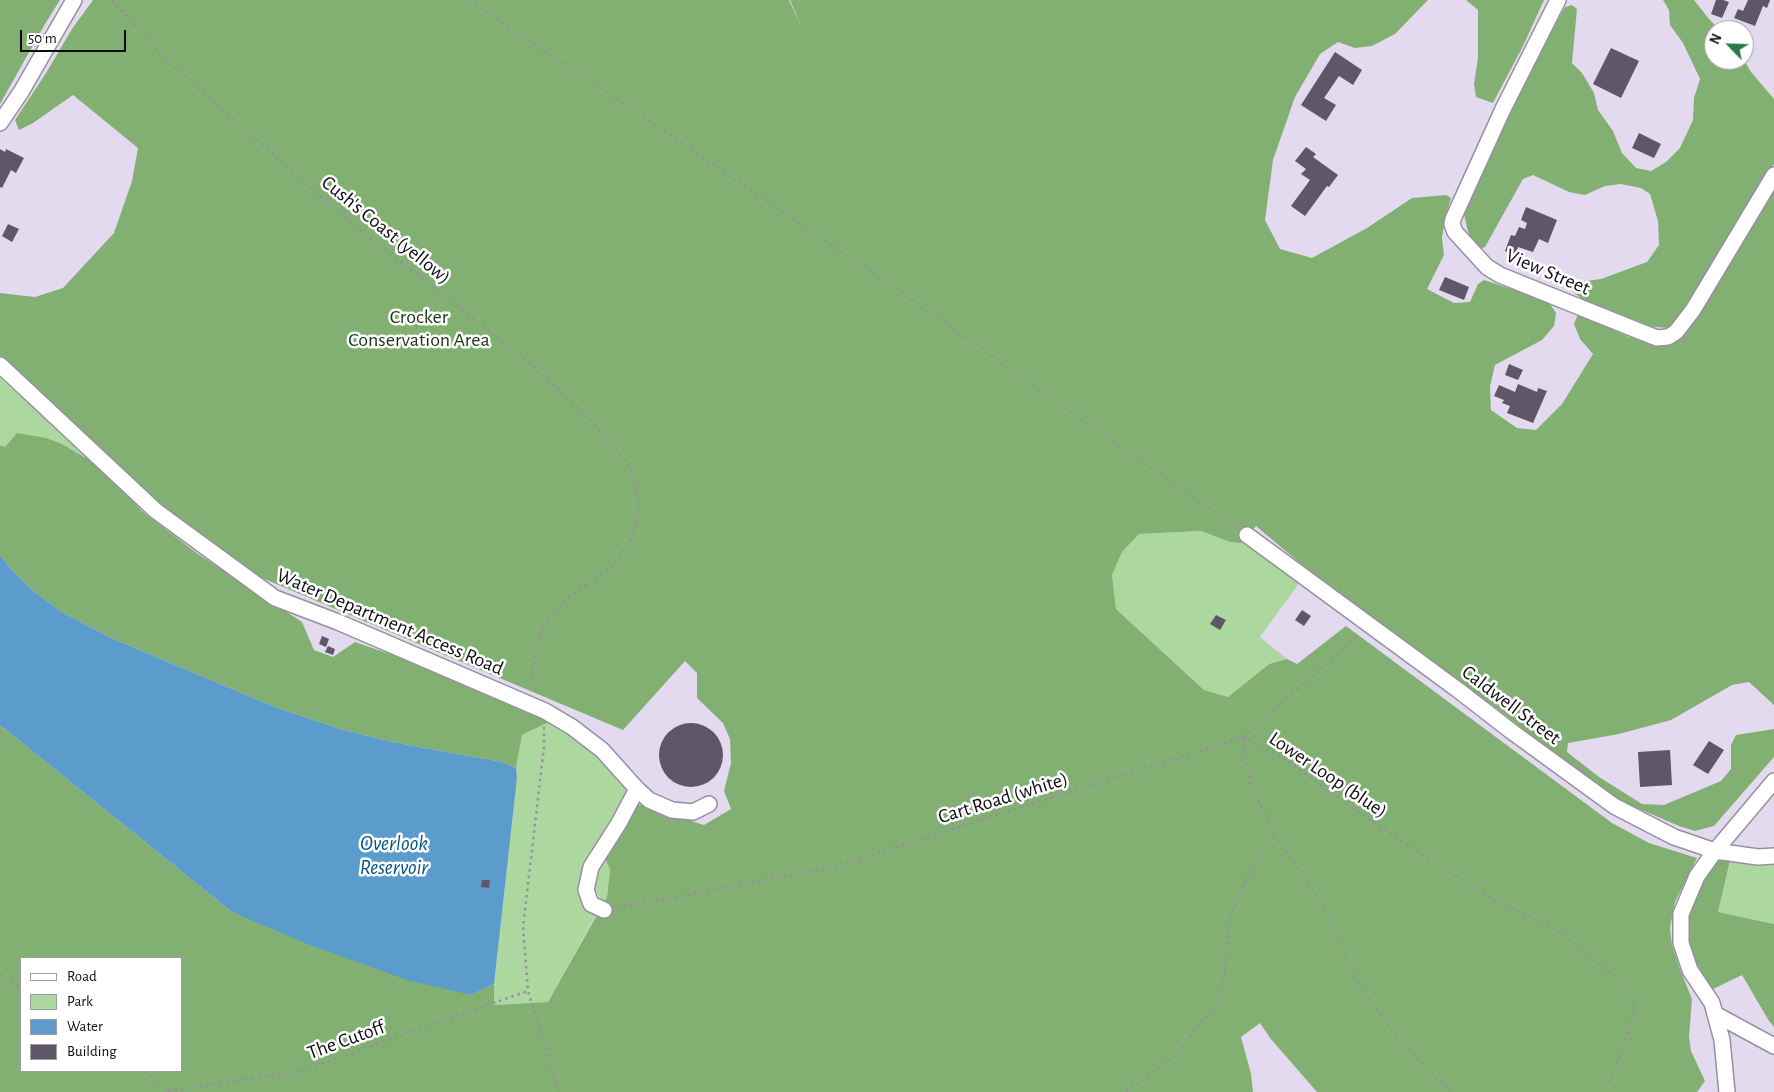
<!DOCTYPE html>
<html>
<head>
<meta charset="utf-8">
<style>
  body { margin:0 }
  #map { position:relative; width:1774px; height:1092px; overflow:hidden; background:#e4daef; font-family:"Alegreya Sans",sans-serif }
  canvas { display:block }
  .legend { position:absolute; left:20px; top:957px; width:162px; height:115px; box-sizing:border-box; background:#fff; border:1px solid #9f9da0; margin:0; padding:6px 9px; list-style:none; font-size:15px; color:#0f0b12 }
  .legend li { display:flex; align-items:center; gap:10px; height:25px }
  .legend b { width:25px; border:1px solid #9f9da0 }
  .north { position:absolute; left:1704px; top:20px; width:50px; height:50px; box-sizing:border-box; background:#fff; border:1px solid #9f9da0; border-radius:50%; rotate:294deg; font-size:14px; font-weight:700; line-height:20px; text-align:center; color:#0f0b12 }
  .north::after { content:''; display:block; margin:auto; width:18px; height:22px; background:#297a4b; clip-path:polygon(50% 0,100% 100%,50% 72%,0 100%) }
  .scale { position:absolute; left:20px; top:30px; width:106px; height:22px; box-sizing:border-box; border:2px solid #0f0b12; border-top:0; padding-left:6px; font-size:15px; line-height:18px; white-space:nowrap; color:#0f0b12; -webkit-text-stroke:4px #fff; paint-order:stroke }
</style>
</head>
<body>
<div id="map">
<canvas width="1774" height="1092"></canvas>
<ul class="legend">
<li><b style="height:6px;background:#fff"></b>Road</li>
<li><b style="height:14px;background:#acd89f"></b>Park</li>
<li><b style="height:14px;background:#5b9ccc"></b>Water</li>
<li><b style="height:14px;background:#5f5668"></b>Building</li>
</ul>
<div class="north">N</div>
<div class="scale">50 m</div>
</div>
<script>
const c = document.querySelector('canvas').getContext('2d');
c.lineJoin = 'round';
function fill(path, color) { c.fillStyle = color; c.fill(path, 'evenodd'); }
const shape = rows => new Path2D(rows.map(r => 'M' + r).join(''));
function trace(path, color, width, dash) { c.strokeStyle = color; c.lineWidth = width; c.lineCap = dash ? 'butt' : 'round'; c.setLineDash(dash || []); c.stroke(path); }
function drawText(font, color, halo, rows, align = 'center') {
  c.font = font + ' "Alegreya Sans",sans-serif'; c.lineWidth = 5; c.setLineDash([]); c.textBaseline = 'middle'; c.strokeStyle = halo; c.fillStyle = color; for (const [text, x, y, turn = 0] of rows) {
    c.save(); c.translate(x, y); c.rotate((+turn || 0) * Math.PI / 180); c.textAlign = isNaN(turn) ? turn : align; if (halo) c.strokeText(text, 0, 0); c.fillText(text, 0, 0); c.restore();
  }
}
const green = shape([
  [0,378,98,465,62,444,5,447,0,445],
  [1201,531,1230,542,1245,539,1300,582,1260,637,1287,659,1269,664,1228,697,1204,690,1116,609,1112,575,1122,552,1139,534],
  [555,719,599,753,632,792,587,862,597,913,548,1002,494,1005,494,984,517,778,516,768,522,735],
  [607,849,606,860,610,870,607,897,603,903,592,885,598,863],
  [1732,854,1774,856,1774,924,1718,912]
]);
const forest = shape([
  [0,0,60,0,45,24,0,104],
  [93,0,789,0,802,28,790,0,1428,0,1395,34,1372,46,1355,48,1338,42,1320,54,1295,97,1273,160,1265,220,1280,249,1312,258,1367,228,1412,198,1446,195,1451,198,1445,218,1442,238,1444,255,1427,289,1454,303,1470,302,1478,284,1484,280,1548,301,1556,313,1554,326,1542,340,1495,365,1490,387,1491,410,1517,428,1536,430,1562,404,1593,354,1580,339,1574,324,1578,314,1629,337,1668,346,1677,340,1695,320,1774,189,1774,705,1749,682,1732,685,1671,720,1619,734,1568,743,1567,752,1599,777,1642,804,1664,805,1721,781,1731,769,1731,745,1736,735,1774,729,1774,757,1714,826,1695,831,1679,826,1616,799,1577,771,1496,708,1326,585,1256,526,1241,543,1230,542,1201,531,1139,534,1122,552,1112,575,1116,609,1204,690,1228,697,1269,664,1287,659,1297,664,1346,626,1612,823,1649,843,1697,858,1675,902,1670,928,1672,945,1680,969,1692,999,1689,1037,1691,1051,1705,1081,1697,1092,1317,1092,1270,1038,1260,1023,1241,1037,1251,1074,1253,1092,0,1092,0,725,232,912,471,995,494,984,494,1005,548,1002,607,897,610,870,606,860,607,849,637,804,704,825,731,809,724,791,731,763,730,739,723,723,697,698,697,673,685,661,623,730,224,562,0,360,0,293,35,297,63,288,114,233,132,181,138,148,73,95,33,123,19,130,15,120,46,73,72,29],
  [21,958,181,958,181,1071,21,1071],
  [1466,0,1544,0,1523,46,1493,103,1476,97,1474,84,1478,58,1478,10],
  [1663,0,1694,0,1709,19,1720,30,1714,30,1714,60,1744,60,1751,72,1774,99,1774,164,1688,309,1675,324,1669,328,1653,327,1582,299,1573,292,1573,283,1601,279,1647,262,1659,245,1658,221,1650,194,1641,188,1621,184,1605,186,1585,195,1569,192,1533,175,1523,179,1485,247,1477,249,1468,232,1464,214,1480,174,1531,68,1565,7,1572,5,1577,9,1572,63,1582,73,1594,93,1598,110,1613,131,1622,153,1636,168,1651,171,1666,162,1680,148,1693,120,1694,98,1700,79,1683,43,1670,25,1669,10],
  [17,433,46,438,62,444,98,465,143,512,198,554,302,622,314,650,333,657,355,642,442,672,555,719,522,735,516,768,502,762,392,742,337,728,275,707,111,638,62,612,32,590,12,570,0,555,0,445,5,447],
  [1715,861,1730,861,1718,912,1774,924,1774,1027,1769,1021,1742,975,1711,990,1693,956,1686,930,1687,911,1700,880]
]);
const water = shape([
  [0,555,12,570,32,590,62,612,111,638,275,707,337,728,392,742,502,762,516,768,517,778,494,984,471,995,407,980,310,945,232,912,0,725]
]);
const building = shape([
  [1716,0,1723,0,1729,2,1722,18,1711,14],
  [1748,0,1770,0,1767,8,1763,6,1755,26,1734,18,1738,9,1743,11],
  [1611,48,1639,61,1621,98,1593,84],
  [1335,52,1362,70,1353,85,1339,76,1324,98,1336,105,1326,121,1301,105],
  [1639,133,1661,144,1654,158,1632,148],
  [1306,147,1316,154,1313,157,1338,175,1329,187,1327,186,1305,216,1291,206,1310,180,1301,174,1306,169,1295,161],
  [0,149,5,152,6,149,24,158,16,173,11,170,2,188,0,187],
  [1526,207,1557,220,1548,243,1539,239,1533,252,1518,247,1515,255,1505,251,1511,235,1515,236,1519,227,1525,229,1527,223,1521,220],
  [8,224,19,229,12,242,2,236],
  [1445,277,1469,287,1464,300,1439,290],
  [1509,364,1523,370,1518,380,1505,375],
  [1518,384,1537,392,1538,388,1547,391,1533,423,1507,413,1510,406,1502,403,1504,400,1494,396,1499,385,1515,392],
  [1302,610,1311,616,1304,626,1295,620],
  [1216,615,1226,620,1220,630,1210,624],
  [322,636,329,639,326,647,319,644],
  [328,646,335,649,333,655,325,652],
  '659 755a32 32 0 1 1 64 0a32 32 0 1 1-64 0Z',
  [1709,741,1724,750,1708,774,1693,765],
  [1670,750,1672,785,1640,787,1638,752],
  [482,880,490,880,489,888,481,887]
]);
const path = shape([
  [112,0,164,58,357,228,523,357,586,415,628,464,640,503,632,538,612,567,565,600,543,627,531,675,538,693],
  [470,0,856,261,1237,527],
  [544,727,544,747,523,927,528,991,559,1092],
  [1243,737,1283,758,1373,822,1494,901,1551,926,1617,978,1636,1007,1622,1051,1604,1092],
  [1243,737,1250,783,1275,835,1323,906,1354,976,1399,1040,1450,1092],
  [617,908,829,868,1243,737,1359,635],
  [0,974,21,987],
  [146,1071,169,1092],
  [168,1091,297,1072,528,991],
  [1126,1092,1178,1053,1221,997,1231,914,1253,865,1275,835]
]);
const minor = shape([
  [1558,0,1503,109,1453,219,1452,224,1455,232,1487,267,1500,275,1639,331,1657,338,1668,337,1676,332,1693,310,1774,175],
  [0,123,21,92,74,0],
  [0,365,156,511,275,598,338,622,545,711,572,727,602,750,637,789,649,800,672,810,693,812,709,804],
  [1247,535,1458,690,1511,731,1614,806,1674,837,1715,851,1758,857,1774,856],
  [604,910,591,904,586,890,591,867,619,823,637,789],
  [1715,1014,1774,1046],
  [1727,1092,1722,1040,1712,1003,1690,970,1681,943,1681,914,1697,876,1715,851,1774,781]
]);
const streetNames = [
  ["Cush's Coast (yellow)",386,230,39],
  ["View Street",1548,272,23],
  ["Water Department Access Road",390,622,23],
  ["Caldwell Street",1511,705,37],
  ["Lower Loop (blue)",1328,775,34],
  ["Cart Road (white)",1003,798,-17],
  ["The Cutoff",346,1040,-20]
];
const parkNames = [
  ["Crocker",419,317],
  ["Conservation Area",419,340]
];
const waterNames = [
  ["Overlook",394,844],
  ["Reservoir",394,868]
];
fill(green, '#acd89f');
fill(forest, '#82b073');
fill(water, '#5b9ccc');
fill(building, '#5f5668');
trace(minor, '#988ea2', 18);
trace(path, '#968f9f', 2.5, [2.5, 4]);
trace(minor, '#fff', 15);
drawText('20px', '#0f0b12', '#fff', streetNames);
drawText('20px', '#18370d', '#fff', parkNames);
drawText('italic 21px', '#045685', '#fff', waterNames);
</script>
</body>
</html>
